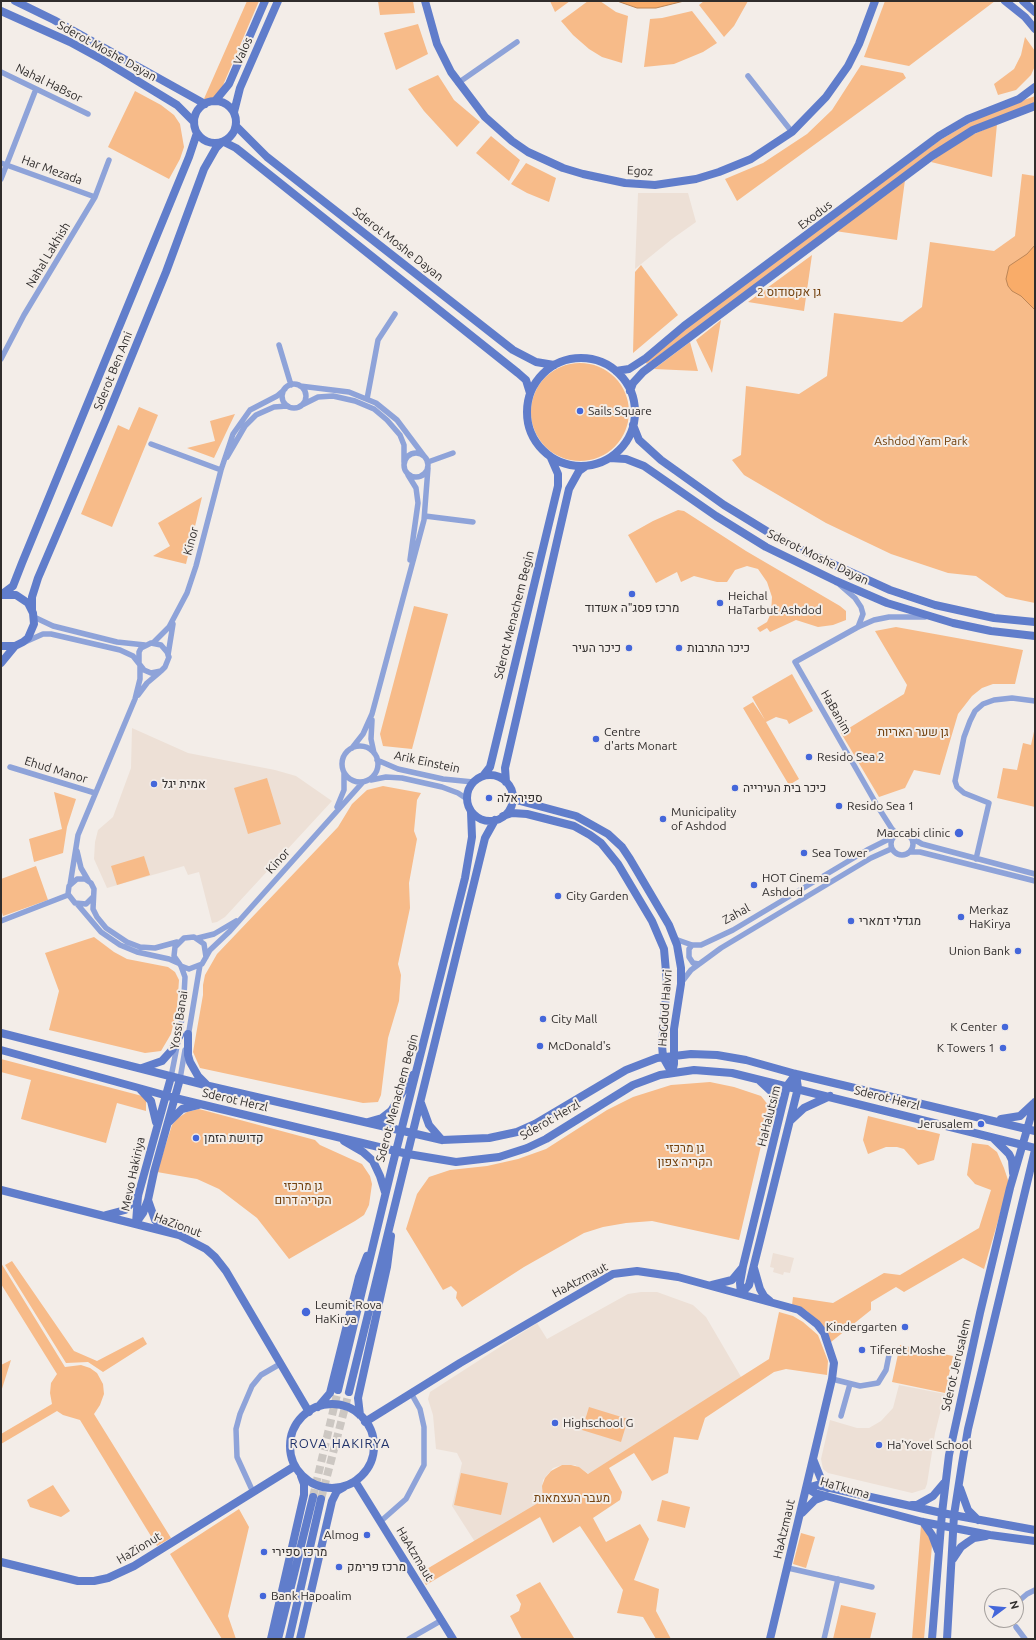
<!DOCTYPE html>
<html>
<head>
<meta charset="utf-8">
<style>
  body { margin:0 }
  #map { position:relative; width:1036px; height:1640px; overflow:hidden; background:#f3ede8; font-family:Ubuntu,sans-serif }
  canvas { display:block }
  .frame { position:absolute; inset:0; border:2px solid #302d2c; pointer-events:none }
  .north { position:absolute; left:984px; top:1588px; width:40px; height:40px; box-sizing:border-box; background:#f3ede8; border:1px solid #a5a09d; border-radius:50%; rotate:74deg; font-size:11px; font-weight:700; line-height:16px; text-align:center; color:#302d2c }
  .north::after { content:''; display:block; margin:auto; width:14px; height:18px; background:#4467da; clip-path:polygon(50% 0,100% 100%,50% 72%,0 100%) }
</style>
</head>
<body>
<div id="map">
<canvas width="1036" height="1640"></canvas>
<div class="frame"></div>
<div class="north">N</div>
</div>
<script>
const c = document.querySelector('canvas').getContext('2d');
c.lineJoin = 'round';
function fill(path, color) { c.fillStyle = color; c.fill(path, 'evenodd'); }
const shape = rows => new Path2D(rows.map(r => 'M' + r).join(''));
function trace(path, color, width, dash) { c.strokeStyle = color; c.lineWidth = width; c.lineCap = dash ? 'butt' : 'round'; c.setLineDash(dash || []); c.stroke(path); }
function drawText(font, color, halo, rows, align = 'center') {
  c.font = font + ' Ubuntu,Heebo,sans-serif'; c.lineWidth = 4; c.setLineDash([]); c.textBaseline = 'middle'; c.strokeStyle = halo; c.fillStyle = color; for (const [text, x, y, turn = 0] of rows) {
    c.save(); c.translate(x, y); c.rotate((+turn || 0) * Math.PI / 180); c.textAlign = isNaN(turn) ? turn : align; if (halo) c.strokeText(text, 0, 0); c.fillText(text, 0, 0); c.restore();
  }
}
const built = shape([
  [638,193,688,193,696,222,672,239,635,269],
  [132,728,188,753,275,770,296,776,332,801,225,917,217,922,212,923,199,872,188,875,184,866,107,888,94,859,95,842,98,830,113,817,131,768],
  [773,1253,794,1258,790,1273,784,1272,783,1275,773,1272,774,1268,770,1267],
  [641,1292,657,1292,693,1305,706,1317,744,1382,589,1474,575,1465,562,1465,553,1468,543,1480,542,1488,544,1503,475,1542,452,1506,462,1463,457,1453,436,1449,433,1415,428,1399,430,1392,537,1323,547,1339,628,1294],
  [899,1385,945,1394,935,1433,927,1484,925,1489,912,1493,828,1473,823,1469,821,1459,830,1420,857,1428,869,1428,881,1421,893,1408]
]);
const green = shape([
  [247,1,259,1,221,90,216,97,203,101],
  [378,1,413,1,415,13,380,15],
  [550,1,570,1,555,12],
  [588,1,600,1,616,12,628,16,622,63,602,57,589,49,573,35,561,21],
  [704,1,748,1,734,26,724,37,699,5],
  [885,1,995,1,909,66,864,57],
  [692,11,717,43,703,52,674,64,644,67,650,19,662,18],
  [418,24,428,54,396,70,384,33],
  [1025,37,1035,51,1035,66,1031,75,1016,90,998,95,994,84,1014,69,1021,55],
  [861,65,903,73,906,78,737,201,725,179,763,163,807,134,832,110],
  [438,75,454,100,480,122,457,147,424,111,408,89],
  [135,91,161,105,174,115,180,124,184,147,180,159,169,179,108,147],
  [1035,96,1035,102,972,128,647,364,645,362,678,333,940,140,969,123,999,109],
  [997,124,992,177,931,162,958,141],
  [491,136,520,160,509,181,476,153],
  [526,163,556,178,549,202,527,193,511,184],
  [1022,174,1035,176,1035,603,1006,597,976,576,948,573,891,554,826,523,744,475,732,460,741,455,746,386,799,394,827,376,834,313,902,322,922,307,930,242,994,251,1015,236],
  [905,180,897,240,835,231],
  [812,255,804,311,748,302],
  [641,265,678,315,633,353,635,272],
  [721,320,712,373,696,340],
  [690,342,698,371,654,369],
  '531 412a49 49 0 1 1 98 0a49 49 0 1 1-98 0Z',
  [139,407,158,415,112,527,81,514,118,425,129,430],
  [235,414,214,458,187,448,215,441,210,421],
  [202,497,186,564,153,556,170,546,158,523],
  [678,510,684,511,746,551,840,606,846,611,846,620,833,625,818,627,796,620,770,632,767,628,760,632,757,628,767,622,771,613,772,597,767,582,758,569,747,566,735,570,727,582,717,582,694,576,681,582,677,572,656,583,628,535,653,521],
  [414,606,448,614,412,749,383,746,380,734],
  [896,627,1023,650,1015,684,993,684,982,688,972,696,958,714,940,775,914,770,905,788,879,797,841,733,904,694,907,685,875,631],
  [792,674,813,711,789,724,787,720,776,717,766,722,799,779,789,785,743,708,753,702,765,720,752,697],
  [1035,727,1035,807,997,798,1003,768,1017,770,1023,743,1031,745],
  [267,778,281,824,248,834,234,788],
  [383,786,421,793,417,800,414,831,417,839,409,883,410,908,398,964,401,975,399,1001,388,1038,381,1095,378,1102,363,1103,200,1068,193,1052,203,995,203,985,205,975,217,954,338,827,352,804,367,790],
  [54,792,76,799,67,827,63,853,34,862,29,839,62,829],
  [144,856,150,875,117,885,111,866],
  [36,866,48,900,3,916,1,909,1,879],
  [94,937,114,952,127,959,168,967,175,972,179,980,177,1009,171,1034,161,1051,145,1053,49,1030,59,991,45,953],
  [1,1059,146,1097,146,1111,117,1103,106,1143,21,1119,31,1080,1,1072],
  [710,1082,734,1087,761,1096,769,1106,770,1113,766,1134,763,1137,739,1240,652,1221,626,1223,603,1227,584,1233,524,1267,462,1307,456,1298,457,1292,451,1286,443,1290,406,1229,417,1194,429,1177,450,1170,487,1166,518,1159,546,1149,607,1110,633,1097,671,1085],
  [199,1109,315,1140,320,1145,362,1164,370,1176,372,1184,369,1205,364,1215,355,1221,289,1259,257,1218,219,1189,197,1179,157,1172,172,1125,178,1118,187,1112],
  [868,1116,940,1134,934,1160,918,1165,904,1149,897,1147,886,1147,868,1154,863,1140],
  [972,1143,988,1145,997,1152,1004,1168,1009,1183,984,1269,963,1258,904,1292,896,1287,871,1302,871,1310,831,1342,818,1321,807,1311,792,1305,793,1297,833,1303,884,1273,900,1275,979,1228,991,1190,975,1184,967,1175],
  [12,1261,74,1351,97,1361,143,1337,147,1344,103,1372,88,1362,66,1363,5,1265],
  [1,1263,65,1367,81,1365,90,1368,97,1373,103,1384,104,1394,100,1405,94,1414,171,1538,157,1546,80,1420,63,1415,57,1411,1,1444,1,1434,52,1404,50,1393,51,1383,57,1374,1,1284],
  [779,1312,793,1316,803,1322,818,1335,828,1361,827,1375,786,1369,774,1372,705,1418,698,1440,674,1437,668,1473,652,1481,634,1453,609,1468,622,1492,620,1500,593,1518,606,1542,640,1524,649,1539,634,1580,659,1589,656,1611,671,1639,656,1639,643,1617,617,1613,623,1590,580,1526,553,1543,540,1517,426,1585,420,1573,543,1500,542,1486,545,1478,551,1471,562,1465,571,1465,579,1467,588,1474,769,1359],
  [900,1345,953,1356,945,1393,892,1382],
  [11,1360,1,1392,1,1365],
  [589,1407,628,1419,621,1442,582,1430],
  [461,1473,508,1483,501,1515,454,1505],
  [53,1485,70,1511,61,1517,30,1507,27,1500],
  [662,1500,690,1507,685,1528,657,1521],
  [239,1509,249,1527,228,1616,236,1639,222,1639,170,1554],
  [921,1525,929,1535,932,1545,924,1639,912,1639],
  [801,1533,815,1537,806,1568,793,1564],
  [540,1582,574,1638,575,1639,522,1639,510,1616,519,1611,521,1604,516,1595],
  [841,1605,876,1613,870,1639,833,1639]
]);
const water = shape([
  [617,1,684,1,656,8,637,8,617,1],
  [1035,245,1035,310,1021,296,1012,291,1008,286,1006,279,1009,266,1027,254,1035,245]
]);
const secondaryTunnel = shape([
  [313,1497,338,1390],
  [321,1499,349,1392]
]);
const street = shape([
  [1,72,88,114],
  [748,76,792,132],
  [458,83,517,42],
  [1,163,95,197],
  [1,179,36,89],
  [279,345,291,385],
  [1,359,24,315,95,197,109,160],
  '282 396a12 12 0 1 1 24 0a12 12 0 1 1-24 0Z',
  [300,386,349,392,376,403,397,420,424,456],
  [367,399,378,340,395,314],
  [302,405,318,397,333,396,355,401,374,409,387,420,400,435,404,445,404,462],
  [151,444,221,470],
  '404 465a12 12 0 1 1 24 0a12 12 0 1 1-24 0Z',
  [227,457,245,426,256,415,274,407,287,406],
  [428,462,453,453],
  [408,475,416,488,418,503,410,560],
  [425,516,473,522],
  [840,585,855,598,861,607,863,614,858,627],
  [34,617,53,626,117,642,145,645],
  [25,642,43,634,51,634,120,650,133,656,144,670,151,673,161,671,165,667,169,657,167,652,161,645,151,643,141,648,139,652,139,663],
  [153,643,169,627,187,593,196,566,221,470,233,434,250,410,277,396,285,389],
  [168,655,173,624],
  [138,695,147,683,160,672],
  [372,720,371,739,374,753],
  '342 764a18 18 0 1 1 36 0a18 18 0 1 1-36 0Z',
  [352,748,363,734,372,714,424,520,428,468],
  [377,760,398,769,443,779,473,782],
  [10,767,95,793],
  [371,780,386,777,402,778,442,787,458,793,467,799],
  [337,807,344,790,344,773],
  '891 844a11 11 0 1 1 22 0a11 11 0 1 1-22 0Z',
  [897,834,892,829,878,807,795,662,858,627,874,620,889,617,925,617],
  [910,837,922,844,1035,874],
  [77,851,81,868,88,880],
  [910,852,920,852,1035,881],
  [976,859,989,803,964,793,957,787,955,781,964,737,970,721,975,711,983,704,994,700,1012,698,1035,701],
  [70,885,78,835,135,699,140,679,140,665],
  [93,897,86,904,75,903,68,894,69,886,77,879,85,879,91,883,94,889,93,909,97,917,106,928,127,942,140,947,155,948,177,942],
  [78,905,101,932,120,945,137,952,169,959,178,963],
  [1,921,68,895],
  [198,938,214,934,236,921],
  [675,939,692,945,701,945,733,930,867,850,893,837],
  [692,945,689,949,689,957,693,963,699,964],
  [206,957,204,944,194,937,184,938,175,947,174,956,181,966,189,969,202,964,210,950,230,931,363,782],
  [681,983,691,970,721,948,871,858,891,849],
  [188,1037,200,965],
  [171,1077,181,1026,184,995,185,977,181,966],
  [180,1079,185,1050],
  [832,1379,860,1386,878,1383,886,1370,889,1355],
  [841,1416,850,1384],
  [253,1492,237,1457,236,1429,240,1414,252,1386,261,1375,280,1364],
  [381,1521,406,1499,424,1465,424,1427,420,1409,411,1393],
  [788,1568,872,1587],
  [1020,1600,1027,1594,1035,1590],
  [1016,1627,1025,1639],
  [409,1639,442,1620],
  [824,1639,838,1579]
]);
const secondary = shape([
  [15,1,54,20,205,104],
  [425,1,437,44,451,72,485,117,512,141,528,152,563,168,583,174,625,183,655,185,696,179,719,172,751,159,792,132,826,97,848,66,859,44,875,1],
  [1005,1,1025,17,1035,29],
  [1023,1,1035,12],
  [1,11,70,42,103,60,177,105,194,122],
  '194 122a21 21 0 1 1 42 0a21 21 0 1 1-42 0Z',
  [215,101,229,84,265,1],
  [234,112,240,88,278,1],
  [236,126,267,157,513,350,536,362,554,365],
  [224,142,236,148,518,373,526,380,530,393],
  '527 412a54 54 0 1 1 108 0a54 54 0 1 1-108 0Z',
  [616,371,629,369,646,358,684,326,939,136,968,119,1019,99,1035,87],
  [630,391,633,383,643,372,932,156,973,130,1035,106],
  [633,425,639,440,661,460,724,505,773,535,804,551,890,590,935,605,994,618,1035,622],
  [610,458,626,459,644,466,716,516,766,547,836,581,887,603,953,623,991,631,1035,636],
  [1,595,13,586,22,563,189,157,197,133],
  [32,610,32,597,38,578,106,419,166,272,204,169,216,148,221,143],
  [1,646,15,646,23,642,28,638,34,624,33,613,28,603,16,595,2,595],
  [1,663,15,646],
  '467 798a23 23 0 1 1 46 0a23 23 0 1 1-46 0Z',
  [483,776,490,767,492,759,558,486,558,474,551,458],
  [506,782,505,768,569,489,579,471,586,466],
  [512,795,520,801,576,816,608,834,622,847,630,859,669,925,677,945,681,968,681,984,674,1029,674,1064,672,1073],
  [503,816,512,813,527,814,574,826,590,835,601,843,618,864,652,921,664,949,667,983,662,1045,663,1057,672,1073],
  [1,1033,209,1086,442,1140,489,1138,517,1132,535,1124,626,1070,657,1058,691,1054,717,1055,746,1060,796,1074,1035,1131],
  [188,1034,188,1055,190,1062,198,1076,208,1086],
  [1,1050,175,1098,408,1154,456,1162,499,1157,527,1148,546,1139,633,1085,660,1075,694,1070,732,1073,1035,1148],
  [142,1068,162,1061,172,1050,180,1035],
  [760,1081,774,1094,780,1112],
  [140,1089,151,1101,156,1122],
  [421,1103,429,1125,442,1140],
  [1001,1119,1020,1116,1034,1103],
  [791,1120,804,1108,830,1096],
  [169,1122,182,1109,198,1105],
  [368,1122,382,1118,391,1111,413,1075],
  [993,1138,1009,1154,1012,1160,1013,1173],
  [344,1141,363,1152,373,1161,380,1176,385,1192],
  [1,1190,179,1235,206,1249,215,1257,226,1271,309,1412],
  [148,1200,155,1220,167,1231],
  [106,1215,125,1210,138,1196],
  [136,1223,143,1213,148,1200,154,1172,180,1079],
  [136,1223,138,1196,171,1077],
  [754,1268,760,1289,764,1296,770,1301],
  [712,1285,732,1280,742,1268],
  [741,1294,740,1283,743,1266,787,1086,796,1074],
  [741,1294,749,1285,798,1088,796,1074],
  [338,1390,392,1167,465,878,472,837,471,812],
  [349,1392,485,838,495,820],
  '290 1446a42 42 0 1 1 84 0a42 42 0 1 1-84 0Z',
  [318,1407,330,1393,359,1277,367,1256],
  [360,1415,358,1398,387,1267,391,1236],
  [365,1422,460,1363,613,1274,637,1271,678,1277,799,1310,817,1324,824,1333,834,1363,832,1379,770,1639],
  [813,1459,821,1479,828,1488],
  [355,1481,453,1639],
  [807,1488,815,1493,923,1522,990,1535,1035,1541],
  [807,1488,817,1485,942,1513,1035,1530],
  [960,1488,968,1510,978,1520],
  [912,1505,917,1505,933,1496,944,1483],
  [802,1513,815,1500,825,1496],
  [923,1522,932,1535,938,1551],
  [953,1559,961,1547,968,1542,974,1538,986,1536],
  [1,1562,78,1581,94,1581,108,1578,134,1566,295,1466],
  [271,1639,304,1495,304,1484,301,1476],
  [278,1639,313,1497],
  [289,1639,321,1499],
  [300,1639,332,1501,337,1491,344,1487],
  [932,1639,942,1513,949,1455,980,1313,1010,1188,1035,1102],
  [947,1639,954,1515,962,1464,968,1429,1035,1150]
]);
const markers = [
  [580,411,4,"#4467da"],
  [632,594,4,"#4467da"],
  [720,603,4,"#4467da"],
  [629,648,4,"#4467da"],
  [679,648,4,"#4467da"],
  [596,739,4,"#4467da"],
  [809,757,4,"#4467da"],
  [154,784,4,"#4467da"],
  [735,788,4,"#4467da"],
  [489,798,4,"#4467da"],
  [839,806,4,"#4467da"],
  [663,819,4,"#4467da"],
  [959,833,5,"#4467da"],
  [804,853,4,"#4467da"],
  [754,885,4,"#4467da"],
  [558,896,4,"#4467da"],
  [961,917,4,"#4467da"],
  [851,921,4,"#4467da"],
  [1018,951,4,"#4467da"],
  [543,1019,4,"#4467da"],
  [1005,1027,4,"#4467da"],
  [540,1046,4,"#4467da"],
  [1003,1048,4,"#4467da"],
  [981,1124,4,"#4467da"],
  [196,1138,4,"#4467da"],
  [306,1312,5,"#4467da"],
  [905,1327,4,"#4467da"],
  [862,1350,4,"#4467da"],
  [555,1423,4,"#4467da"],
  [879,1445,4,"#4467da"],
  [367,1535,4,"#4467da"],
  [264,1552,4,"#4467da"],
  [339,1567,4,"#4467da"],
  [263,1596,4,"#4467da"]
];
const streetNames = [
  ["Sderot Moshe Dayan",107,51,29],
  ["Valos",243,51,-66],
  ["Nahal HaBsor",49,83,26],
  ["Har Mezada",52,170,20],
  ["Egoz",640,171,3],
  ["Exodus",815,215,-37],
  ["Sderot Moshe Dayan",398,244,38],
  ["Nahal Lakhish",48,255,-59],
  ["Sderot Ben Ami",113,371,-68],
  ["Kinor",191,541,-75],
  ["Sderot Moshe Dayan",818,557,26],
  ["Sderot Menachem Begin",514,615,-76],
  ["HaBanim",836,712,60],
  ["Arik Einstein",427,762,12],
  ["Ehud Manor",56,770,17],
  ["Kinor",278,861,-48],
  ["Zahal",736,914,-29],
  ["HaGdud HaIvri",665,1008,-86],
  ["Yossi Banai",179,1020,-81],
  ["Sderot Menachem Begin",397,1098,-75],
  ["Sderot Herzl",887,1098,14],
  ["Sderot Herzl",235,1100,13],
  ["HaHalutsim",769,1116,-76],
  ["Sderot Herzl",550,1120,-30],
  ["Mevo Hakiriya",133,1174,-78],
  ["HaZionut",178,1225,20],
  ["HaAtzmaut",580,1280,-28],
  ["Sderot Jerusalem",956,1365,-77],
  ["HaTkuma",845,1488,16],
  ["HaAtzmaut",784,1529,-77],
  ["HaZionut",139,1548,-31],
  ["HaAtzmaut",415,1554,59]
];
const parkNames = [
  ["גן אקסודוס 2",789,292],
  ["Ashdod Yam Park",921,441],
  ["גן שער האריות",913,732],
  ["גן מרכזי",685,1148],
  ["הקריה צפון",685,1162],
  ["גן מרכזי",303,1186],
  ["הקריה דרום",303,1200],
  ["מעבר העצמאות",572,1498]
];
const poiNames = [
  ["Sails Square",588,411],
  ["Heichal",728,596],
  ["HaTarbut Ashdod",728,610],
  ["מרכז פסג\"ה אשדוד",632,608,"center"],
  ["כיכר העיר",621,648,"right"],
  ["כיכר התרבות",687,648],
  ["Centre",604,732],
  ["d'arts Monart",604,746],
  ["Resido Sea 2",817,757],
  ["אמית יגל",162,784],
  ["כיכר בית העירייה",743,788],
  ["ספיראלה",497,798],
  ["Resido Sea 1",847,806],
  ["Municipality",671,812],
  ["of Ashdod",671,826],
  ["Maccabi clinic",950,833,"right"],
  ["Sea Tower",812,853],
  ["HOT Cinema",762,878],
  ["Ashdod",762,892],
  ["City Garden",566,896],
  ["Merkaz",969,910],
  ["HaKirya",969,924],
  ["מגדלי דמארי",859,921],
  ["Union Bank",1010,951,"right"],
  ["City Mall",551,1019],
  ["K Center",997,1027,"right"],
  ["McDonald's",548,1046],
  ["K Towers 1",995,1048,"right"],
  ["Jerusalem",973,1124,"right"],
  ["קדושת הזמן",204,1138],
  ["Leumit Rova",315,1305],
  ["HaKirya",315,1319],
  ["Kindergarten",897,1327,"right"],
  ["Tiferet Moshe",870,1350],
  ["Highschool G",563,1423],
  ["Ha'Yovel School",887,1445],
  ["Almog",359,1535,"right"],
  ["מרכז ספירי",272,1552],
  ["מרכז פרימק",347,1567],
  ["Bank Hapoalim",271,1596]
];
const neighbourhoodNames = [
  ["ROVA HAKIRYA",340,1444]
];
fill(built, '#ede0d6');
fill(green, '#f7bb89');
fill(water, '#f9ac69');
trace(water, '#bd8657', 1);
trace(secondaryTunnel, '#ccc7c2', 8, [8, 4]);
trace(street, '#8ea3d9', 5.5);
trace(secondary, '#607dcb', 8);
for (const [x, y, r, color] of markers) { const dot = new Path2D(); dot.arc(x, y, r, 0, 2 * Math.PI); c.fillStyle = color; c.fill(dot); trace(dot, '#f3ede8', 1.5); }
drawText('12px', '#302d2c', '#f3ede8', streetNames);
drawText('12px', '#72410e', '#f3ede8', parkNames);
drawText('12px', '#302d2c', '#f3ede8', poiNames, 'left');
c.letterSpacing = '1px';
drawText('13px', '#21336b', '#f3ede8', neighbourhoodNames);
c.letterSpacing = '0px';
</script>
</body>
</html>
